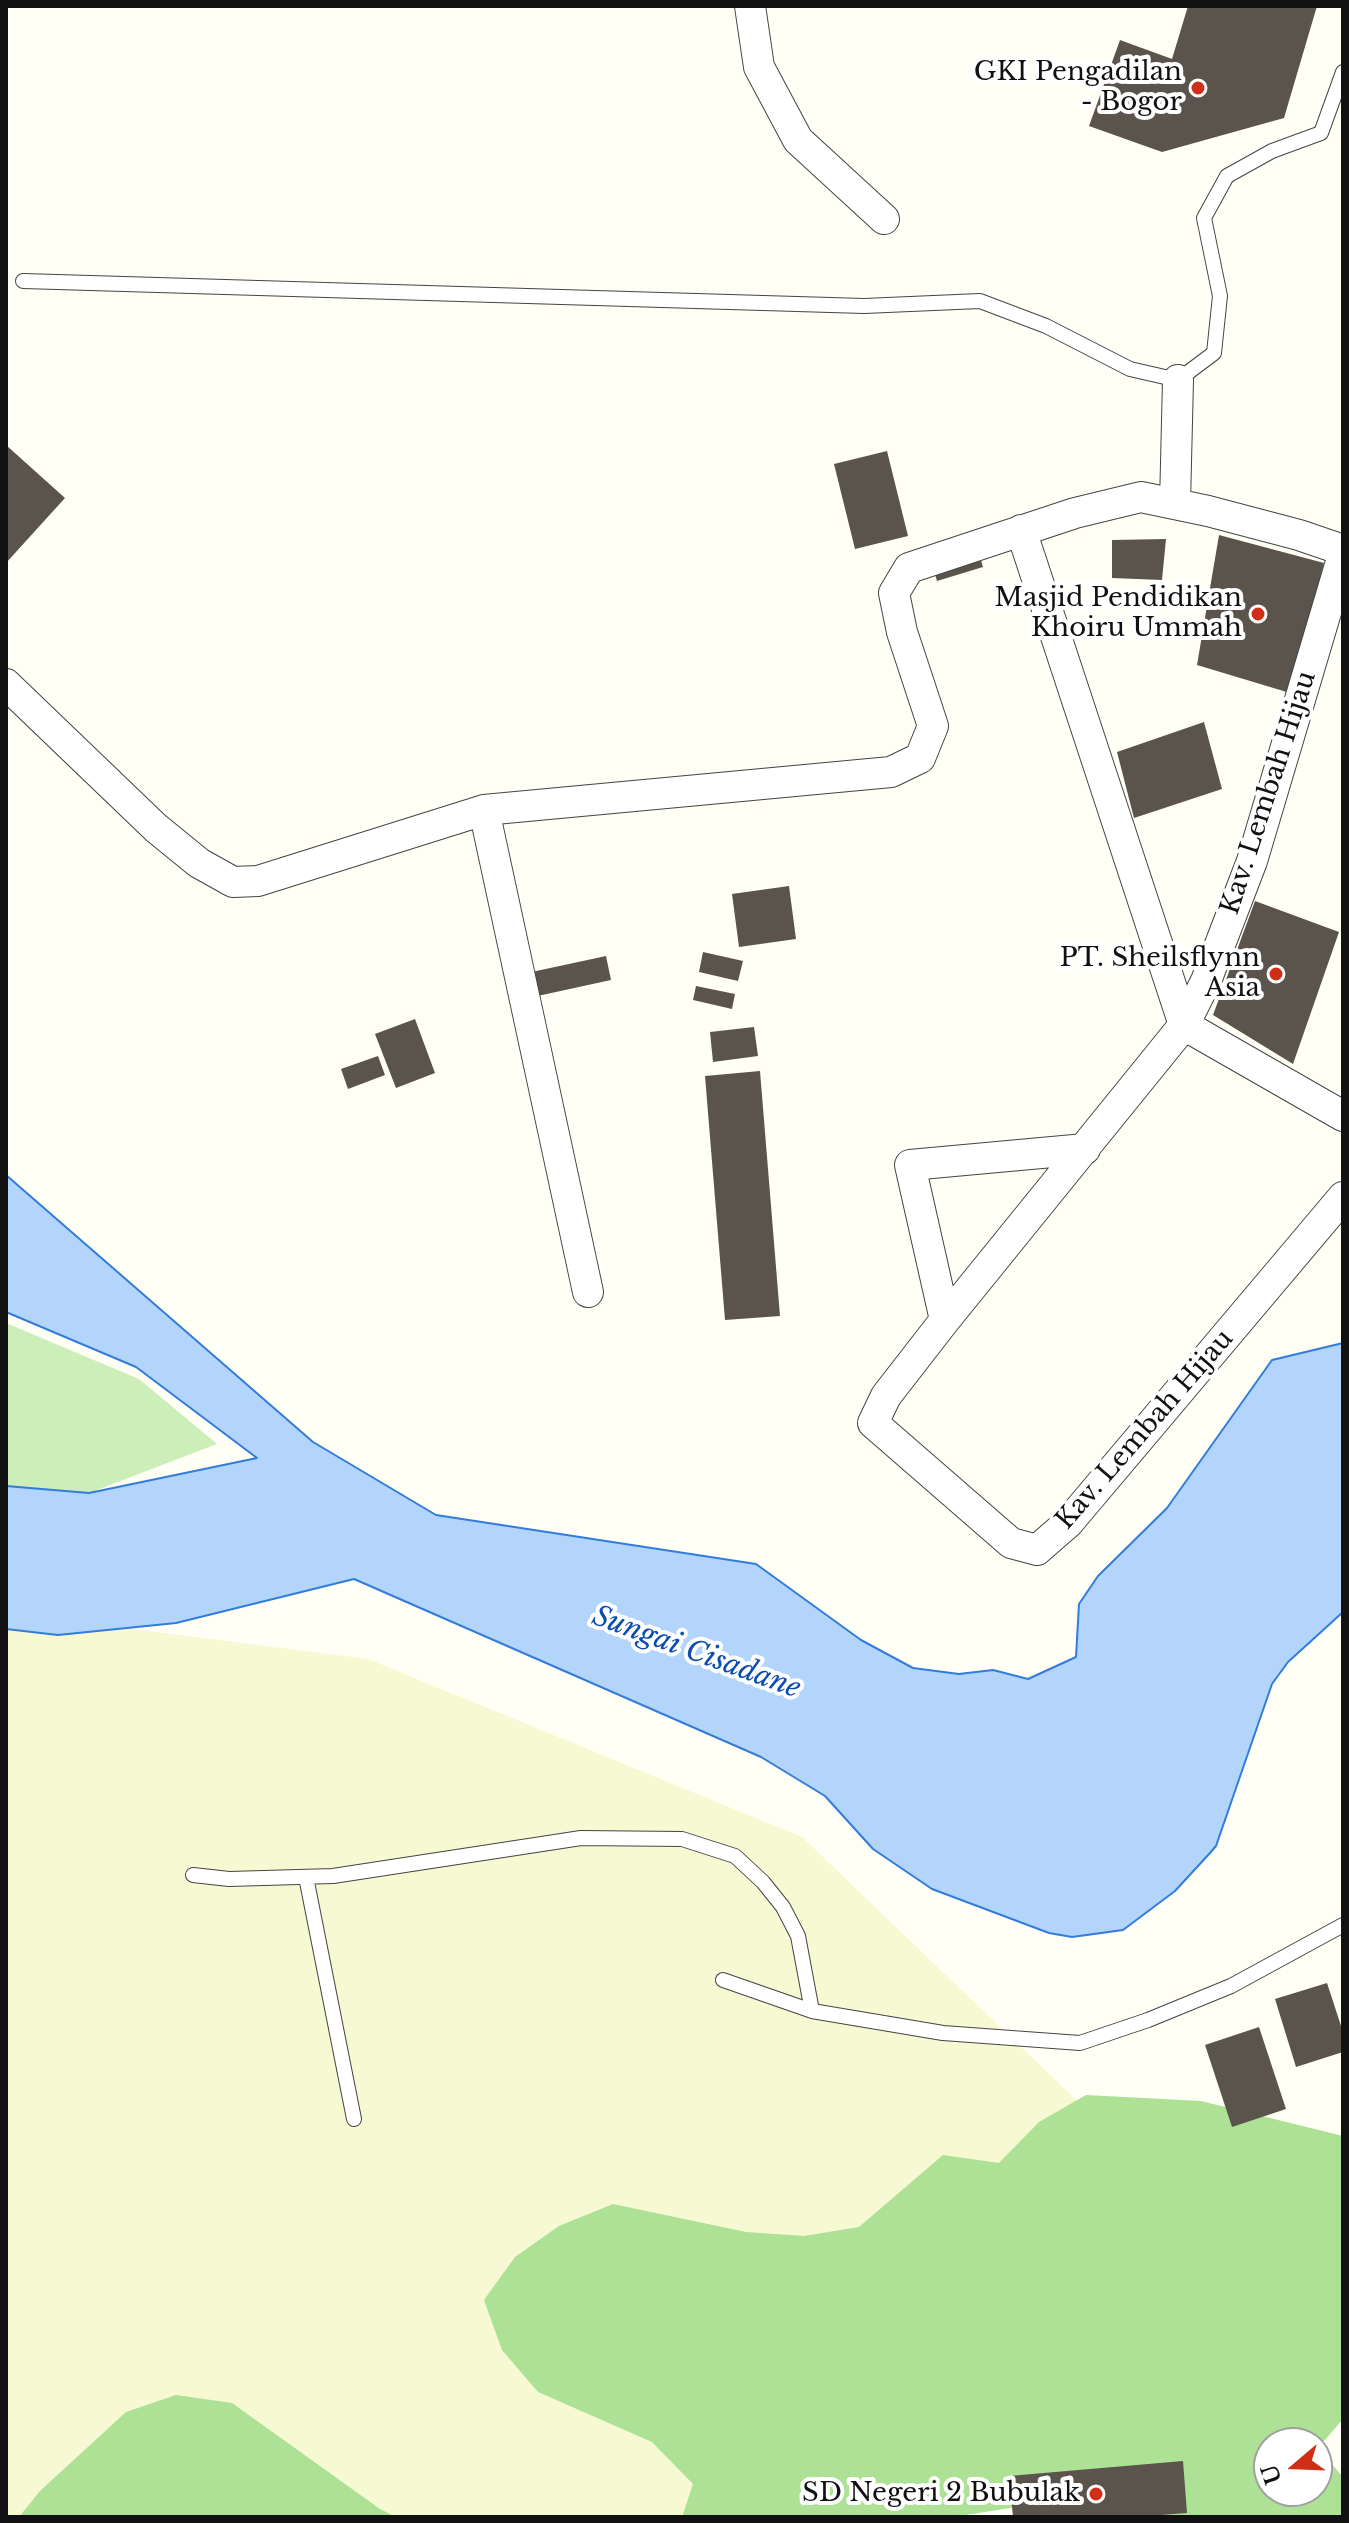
<!DOCTYPE html>
<html>
<head>
<meta charset="utf-8">
<style>
  body { margin:0 }
  #map { position:relative; width:1349px; height:2523px; overflow:hidden; background:#fffff5; font-family:"Libre Baskerville",serif }
  canvas { display:block }
  .frame { position:absolute; inset:0; border:8px solid #111; pointer-events:none }
  .north { position:absolute; left:1253px; top:2427px; width:80px; height:80px; box-sizing:border-box; background:#fff; border:2px solid #a0a0a0; border-radius:50%; rotate:251deg; font-size:22px; font-weight:700; line-height:32px; text-align:center; color:#111 }
  .north::after { content:''; display:block; margin:auto; width:28px; height:36px; background:#d12e18; clip-path:polygon(50% 0,100% 100%,50% 72%,0 100%) }
</style>
</head>
<body>
<div id="map">
<canvas width="1349" height="2523"></canvas>
<div class="frame"></div>
<div class="north">U</div>
</div>
<script>
const c = document.querySelector('canvas').getContext('2d');
c.lineJoin = 'round';
function fill(path, color) { c.fillStyle = color; c.fill(path, 'evenodd'); }
const shape = rows => new Path2D(rows.map(r => 'M' + r).join(''));
function trace(path, color, width, dash) { c.strokeStyle = color; c.lineWidth = width; c.lineCap = dash ? 'butt' : 'round'; c.setLineDash(dash || []); c.stroke(path); }
function drawText(font, color, halo, rows, align = 'center') {
  c.font = font + ' "Libre Baskerville",serif'; c.lineWidth = 8; c.setLineDash([]); c.textBaseline = 'middle'; c.strokeStyle = halo; c.fillStyle = color; for (const [text, x, y, turn = 0] of rows) {
    c.save(); c.translate(x, y); c.rotate((+turn || 0) * Math.PI / 180); c.textAlign = isNaN(turn) ? turn : align; if (halo) c.strokeText(text, 0, 0); c.fillText(text, 0, 0); c.restore();
  }
}
const farmland = shape([
  [6,1613,368,1659,802,1837,1286,2301,806,2517,6,2517]
]);
const green = shape([
  [6,1323,139,1379,217,1444,89,1493,6,1486]
]);
const forest = shape([
  [1086,2095,1201,2101,1343,2136,1343,2419,1318,2448,1343,2477,1343,2517,1093,2517,1023,2506,953,2517,682,2517,693,2484,652,2442,538,2392,502,2350,484,2300,515,2257,559,2226,613,2204,746,2232,804,2236,859,2227,943,2155,999,2163,1039,2122],
  [1269,2443,1317,2443,1317,2491,1269,2491],
  [176,2395,232,2403,380,2509,396,2517,19,2517,40,2491,126,2412]
]);
const water = shape([
  [6,1175,313,1442,436,1515,756,1564,861,1640,913,1668,959,1674,993,1670,1028,1679,1076,1657,1079,1604,1098,1576,1167,1508,1272,1360,1343,1343,1343,1612,1288,1662,1272,1684,1216,1846,1210,1853,1175,1891,1123,1930,1072,1937,1049,1933,932,1889,873,1849,825,1796,761,1757,354,1579,176,1623,58,1635,6,1629,6,1486,89,1493,257,1458,136,1367,6,1312,6,1175]
]);
const building = shape([
  [1188,6,1317,6,1284,118,1162,152,1089,126,1120,40,1172,59],
  [6,445,65,498,6,563],
  [887,451,908,536,855,549,834,464],
  [1219,535,1324,563,1290,693,1197,665],
  [1166,539,1162,580,1112,578,1112,540],
  [980,557,983,567,937,581,934,571],
  [1204,722,1222,789,1134,818,1117,752],
  [789,886,796,939,739,947,732,894],
  [1255,901,1339,932,1293,1064,1213,1015],
  [703,952,743,961,738,981,699,972],
  [606,956,611,980,533,997,527,973],
  [696,986,735,994,732,1009,693,1000],
  [415,1019,435,1073,396,1088,375,1034],
  [754,1027,758,1056,713,1062,710,1032],
  [378,1056,385,1075,348,1089,341,1069],
  [760,1071,780,1316,725,1320,705,1076],
  [1327,1983,1343,2032,1343,2052,1296,2067,1275,1999],
  [1259,2027,1286,2109,1232,2127,1205,2045],
  [1183,2461,1187,2513,1136,2517,1013,2517,1009,2476]
]);
const service = shape([
  [23,281,864,306,980,301,1046,326,1130,369,1178,380,1214,353,1220,296,1204,218,1227,176,1272,151,1321,133,1343,72],
  [193,1875,229,1879,333,1876,581,1838,682,1839,735,1856,763,1882,783,1907,798,1936,812,2011],
  [306,1877,354,2119],
  [723,1980,812,2011,943,2033,1080,2043,1148,2020,1231,1986,1343,1925]
]);
const minor = shape([
  [750,6,759,67,798,140,884,219],
  [1175,504,1178,380],
  [1021,530,1184,1025,1343,1116],
  [1343,555,1252,861,1206,981,1184,1025,945,1320,886,1396,873,1423,1011,1543,1037,1550,1068,1523,1343,1197],
  [6,684,156,828,199,863,233,882,258,881,484,810,891,772,920,758,933,726,902,632,894,593,909,568,1075,513,1141,497,1208,511,1299,535,1343,550],
  [484,810,588,1292],
  [945,1320,910,1165,1085,1149]
]);
const markers = [
  [1198,88,8,"#d12e18"],
  [1258,614,8,"#d12e18"],
  [1276,974,8,"#d12e18"],
  [1096,2494,8,"#d12e18"]
];
const poiNames = [
  ["GKI Pengadilan",1182,73],
  ["- Bogor",1182,103],
  ["Masjid Pendidikan",1242,599],
  ["Khoiru Ummah",1242,629],
  ["PT. Sheilsflynn",1260,959],
  ["Asia",1260,989],
  ["SD Negeri 2 Bubulak",1080,2494]
];
const streetNames = [
  ["Kav. Lembah Hijau",1269,793,-72],
  ["Kav. Lembah Hijau",1145,1430,-49]
];
const waterNames = [
  ["Sungai Cisadane",696,1653,20]
];
fill(farmland, '#f6f9d1');
fill(green, '#ccefb9');
fill(forest, '#ace196');
fill(water, '#b3d5fc');
trace(water, '#327cdb', 2);
fill(building, '#5b544c');
trace(service, '#444', 16);
trace(minor, '#444', 32);
trace(service, '#fff', 14);
trace(minor, '#fff', 30);
for (const [x, y, r, color] of markers) { const dot = new Path2D(); dot.arc(x, y, r, 0, 2 * Math.PI); c.fillStyle = color; c.fill(dot); trace(dot, '#fff', 3); }
drawText('26px', '#111', '#fff', poiNames, 'right');
drawText('26px', '#111', '#fff', streetNames);
drawText('italic 28px', '#0b4db2', '#fff', waterNames);
</script>
</body>
</html>
